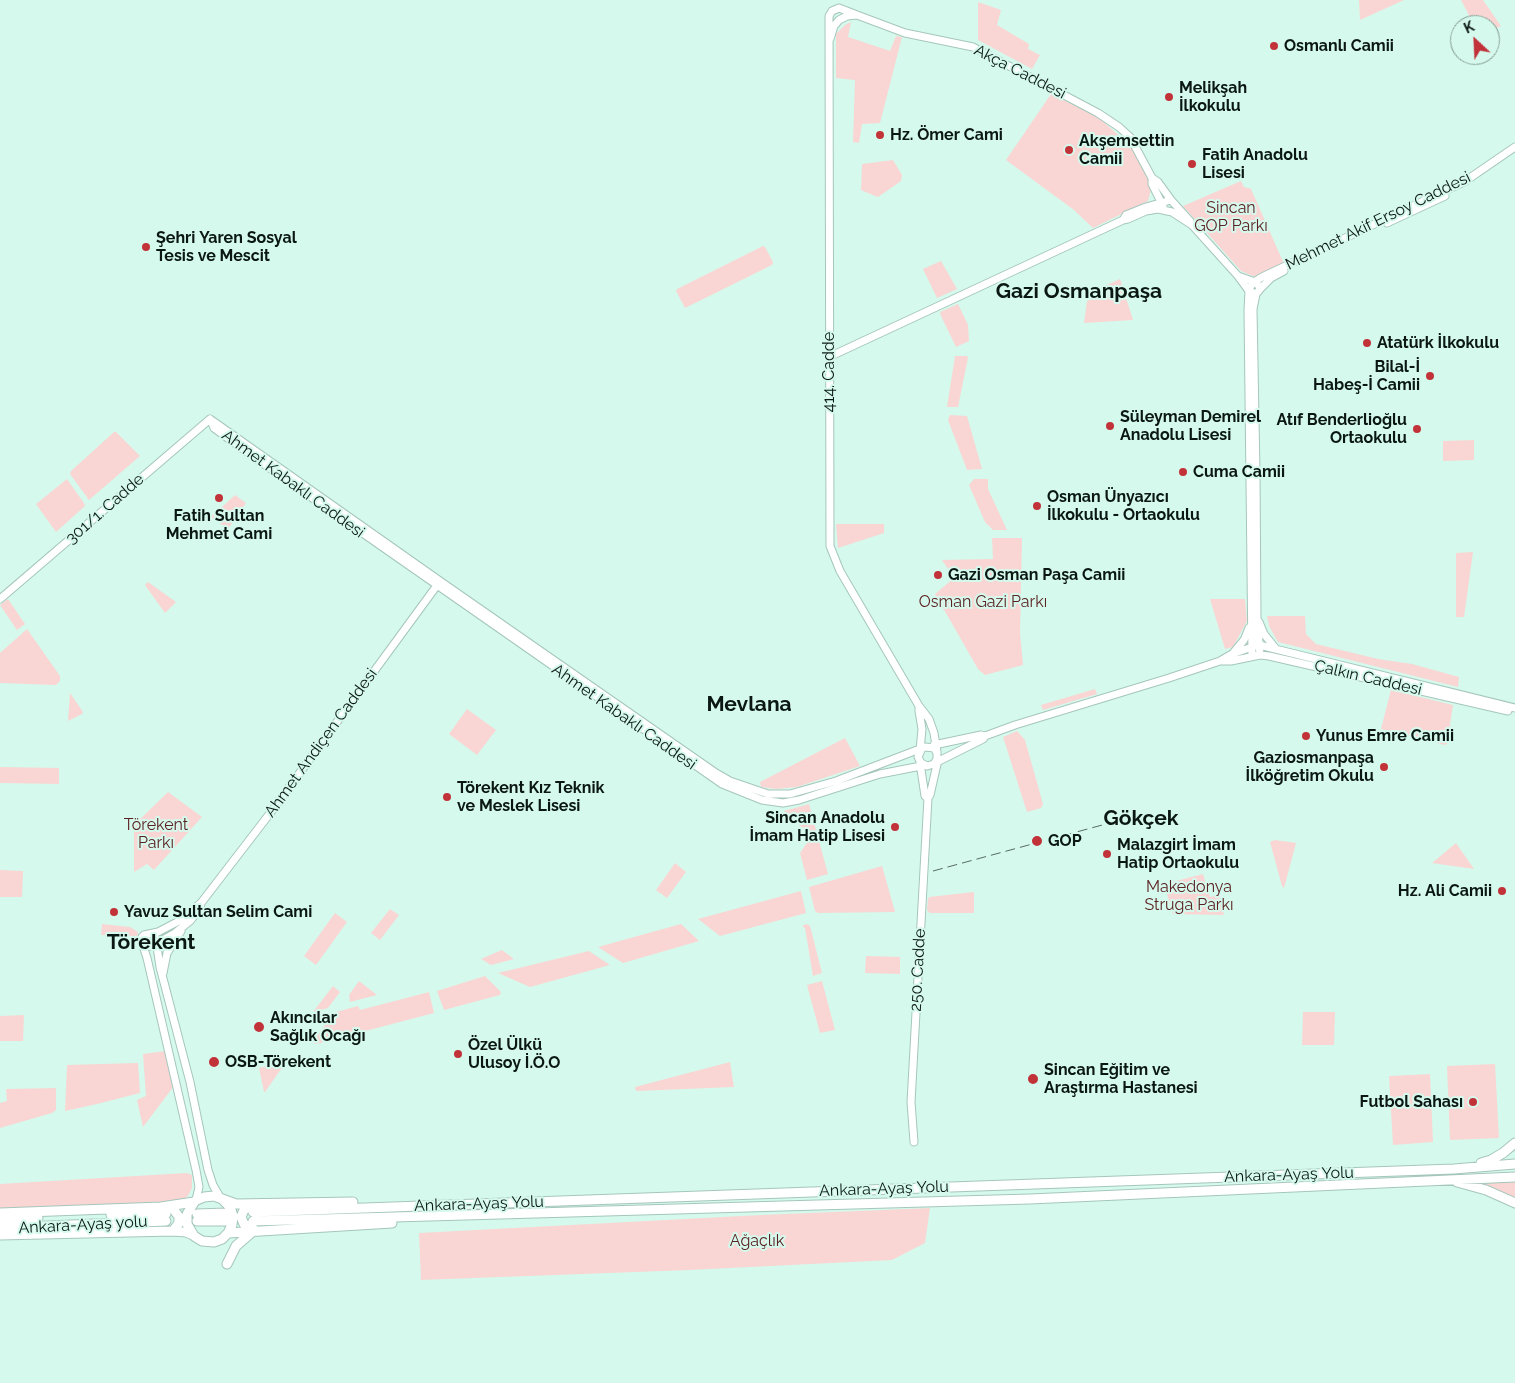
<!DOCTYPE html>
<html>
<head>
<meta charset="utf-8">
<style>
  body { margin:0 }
  #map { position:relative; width:1515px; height:1383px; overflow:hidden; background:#d6f9ed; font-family:Raleway,sans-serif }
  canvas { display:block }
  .north { position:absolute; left:1450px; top:15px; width:50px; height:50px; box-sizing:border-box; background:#d6f9ed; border:1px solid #849f96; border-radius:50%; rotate:335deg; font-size:14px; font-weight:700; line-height:20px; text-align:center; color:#0a1713 }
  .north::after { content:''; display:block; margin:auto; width:18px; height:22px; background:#c13239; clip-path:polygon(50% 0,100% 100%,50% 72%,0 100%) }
</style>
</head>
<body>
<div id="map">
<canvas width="1515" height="1383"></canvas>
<div class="north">K</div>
</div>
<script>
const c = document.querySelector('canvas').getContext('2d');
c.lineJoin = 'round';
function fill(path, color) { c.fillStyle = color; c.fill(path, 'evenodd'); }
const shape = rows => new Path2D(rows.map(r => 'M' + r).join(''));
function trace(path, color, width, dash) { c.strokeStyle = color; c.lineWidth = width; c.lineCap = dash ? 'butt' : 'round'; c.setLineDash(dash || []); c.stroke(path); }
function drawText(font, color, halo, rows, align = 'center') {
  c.font = font + ' Raleway,sans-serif'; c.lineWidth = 4; c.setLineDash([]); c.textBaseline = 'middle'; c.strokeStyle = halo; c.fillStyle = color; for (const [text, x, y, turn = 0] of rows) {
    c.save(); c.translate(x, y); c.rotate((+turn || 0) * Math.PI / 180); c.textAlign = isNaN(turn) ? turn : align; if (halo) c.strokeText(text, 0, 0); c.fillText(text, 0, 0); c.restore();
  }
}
const green = shape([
  [1359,0,1404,0,1360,20],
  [1461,0,1483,0,1501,26,1490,31,1490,25,1474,25],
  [978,2,1001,10,997,25,1029,44,1028,49,1040,55,1032,69,978,40],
  [851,22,848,37,890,51,896,36,902,37,880,123,862,124,859,143,853,142,855,80,836,78,836,34,845,25],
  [1051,94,1098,117,1123,139,1135,153,1147,175,1151,190,1148,201,1093,228,1074,210,1006,160],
  [893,160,902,175,901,181,878,197,863,191,861,190,862,164],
  [1241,181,1244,187,1251,189,1284,264,1255,277,1241,271,1183,206],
  [763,246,765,247,773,262,772,265,685,308,676,291,677,289],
  [941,261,957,289,937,298,923,269],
  [1120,279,1133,320,1084,323,1087,301,1096,297,1094,291],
  [958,304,968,325,969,341,956,347,941,316,940,312],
  [955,356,967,356,968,358,958,407,947,407],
  [950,415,967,416,982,469,967,470,948,420],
  [114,432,116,432,140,456,89,500,70,474,71,471],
  [1474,440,1474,460,1443,461,1443,441],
  [67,479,84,503,85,506,56,532,36,504],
  [974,479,988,479,988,489,1007,530,993,530,985,522,969,485],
  [235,495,246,503,228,529,211,517],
  [836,524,884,524,884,533,838,548],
  [992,538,1022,538,1020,633,1023,665,985,675,978,669,935,594,954,578,942,560,993,559],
  [1473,552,1464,617,1456,617,1456,553],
  [148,582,176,602,165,613,145,585],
  [8,599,25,624,17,630,0,605],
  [1210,599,1245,599,1247,621,1233,647,1225,649],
  [1267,616,1305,616,1306,634,1316,644,1378,659,1412,664,1459,677,1458,687,1278,642,1269,626],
  [27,629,60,676,60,681,56,685,0,683,0,653],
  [1095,689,1097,694,1043,710,1041,705],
  [1391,690,1453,705,1447,744,1445,745,1381,729],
  [70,693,83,712,82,714,68,721],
  [467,709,496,730,477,755,449,734],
  [1017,731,1025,740,1043,804,1041,808,1027,812,1003,737],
  [845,738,860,766,797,787,776,789,761,787,760,782],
  [0,767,59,768,59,784,0,783],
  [168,792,202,817,154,870,147,864,134,872,134,825],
  [809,804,828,874,807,880,800,853,811,837,810,833,786,815,784,811],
  [1275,840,1296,843,1284,888,1282,886,1270,842],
  [1456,843,1474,869,1432,863],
  [675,863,686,872,667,898,656,890],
  [882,866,895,912,818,913,815,911,809,887],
  [0,870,23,871,22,897,0,897],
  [1203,874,1210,897,1219,895,1224,915,1173,914,1164,884],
  [801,891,806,913,720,936,698,919],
  [974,892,974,913,930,913,927,910,928,899,929,897],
  [390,909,399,915,380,940,371,933],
  [335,913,347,922,316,965,304,956],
  [102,924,130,927,138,932,137,936,101,935],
  [681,924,699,941,623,963,598,947],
  [807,924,810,926,822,973,813,976,805,928,802,926],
  [502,950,514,959,491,965,481,959],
  [589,951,610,965,530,987,498,973],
  [866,956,900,957,900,974,865,973],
  [485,976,501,992,500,995,444,1010,437,991],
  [359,981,377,995,350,1002,349,995],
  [822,981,835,1030,820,1033,807,985],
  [333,986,340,992,328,1008,313,1012],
  [429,992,434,1013,316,1044,313,1042,332,1015,336,1012,358,1006,360,1010],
  [1303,1012,1335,1012,1334,1045,1302,1045],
  [24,1015,23,1041,0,1041,0,1016],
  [166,1051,174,1086,143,1127,137,1100,146,1096,143,1054],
  [286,1062,265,1092,264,1092,259,1068],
  [730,1062,734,1087,637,1091,635,1089,635,1087],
  [138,1063,140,1093,97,1104,65,1111,67,1065],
  [1495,1064,1499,1138,1450,1140,1447,1066],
  [1430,1074,1433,1142,1393,1145,1389,1076],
  [56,1088,56,1110,52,1113,0,1128,0,1103,7,1101,6,1089],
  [187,1173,192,1175,192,1188,188,1196,181,1201,172,1203,0,1209,0,1184],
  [1515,1181,1515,1200,1477,1184],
  [930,1208,925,1243,892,1260,689,1270,421,1280,419,1233,761,1215]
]);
const secondary = shape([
  [857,15,905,33,973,47,1098,113,1119,127,1130,137,1152,178],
  [830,39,834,26,839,20,847,16,857,15,839,8,832,11,829,16,830,546,840,571,919,706,929,719,934,733,937,752],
  [1163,206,1152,184,1152,178,1158,182,1171,200],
  [1387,223,1445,196],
  [1192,225,1238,276],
  [1261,288,1271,278,1284,271],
  [1256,294,1253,309,1256,473,1257,617,1260,655],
  [829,357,1123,220,1128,219,1146,211,1158,209,1172,212,1192,225,1190,221,1171,200,1146,207,1126,215,1123,220],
  [210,419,440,581,716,773,730,781,768,794,790,794,836,781,925,747,934,748,937,753,937,759,934,764,927,766,921,763,918,757,922,748],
  [211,420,214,428,255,458,722,784,762,800,783,803,799,800,880,774,921,766],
  [0,599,210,419],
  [1259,622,1264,634,1276,649],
  [1234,652,1244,640,1249,628],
  [1252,656,1248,310,1249,291,1238,276,1255,282,1261,288,1256,294,1249,291,1250,288,1252,284,1255,282,1257,280,1262,277,1464,182,1515,147],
  [1220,661,1231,661,1260,655,1269,656,1508,711],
  [919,706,919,711,922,729,920,750],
  [934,745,981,735,985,736],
  [920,763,925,796,928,798],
  [935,763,983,739,985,736,1015,725,1169,678,1220,661,1232,654,1252,647,1259,645,1515,708],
  [201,903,271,812,438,584],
  [153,934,156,940,160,967,190,1082,208,1170,213,1185,221,1199],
  [144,947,152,946,175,933,190,921,200,908,201,903,179,921,158,932,144,935,142,937,141,940,147,958,196,1170,199,1187,196,1200],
  [163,973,167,953,181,931],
  [914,1142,911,1102,928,798,930,795,938,760]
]);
const highway = shape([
  [1481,1163,1491,1160,1503,1153,1515,1143],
  [1457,1182,1486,1190,1515,1203],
  [223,1200,230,1207,233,1216,232,1225,228,1233,222,1239,214,1242,202,1241,194,1236,187,1224,187,1214,195,1201,204,1197,214,1196,236,1204,353,1202],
  [252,1204,244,1210,241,1217,244,1224,256,1231],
  [169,1206,174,1210,179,1217,179,1223,173,1231],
  [253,1212,1454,1169,1515,1164],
  [0,1213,161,1207,194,1202],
  [197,1214,226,1213],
  [111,1215,166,1214],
  [0,1219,38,1218],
  [197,1221,227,1221],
  [253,1221,1030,1199,1515,1177],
  [0,1228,166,1221],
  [228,1233,392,1223],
  [0,1235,173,1231,186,1232,193,1235],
  [227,1264,236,1246,252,1232]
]);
const rail = shape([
  [933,871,1117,821]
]);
const markers = [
  [1274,46,5,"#c13239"],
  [1169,97,5,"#c13239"],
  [880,135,5,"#c13239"],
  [1069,150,5,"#c13239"],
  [1192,164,5,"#c13239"],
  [146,247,5,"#c13239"],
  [1367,343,5,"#c13239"],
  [1430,376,5,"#c13239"],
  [1110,426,5,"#c13239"],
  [1417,429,5,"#c13239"],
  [1183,472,5,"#c13239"],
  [219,498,5,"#c13239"],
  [1037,506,5,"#c13239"],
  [938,575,5,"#c13239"],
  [1306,736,5,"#c13239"],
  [1384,767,5,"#c13239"],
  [447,797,5,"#c13239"],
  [895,827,5,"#c13239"],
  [1037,841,6,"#c13239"],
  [1107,854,5,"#c13239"],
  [1502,891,5,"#c13239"],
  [114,912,5,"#c13239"],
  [259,1027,6,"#c13239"],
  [458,1054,5,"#c13239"],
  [214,1062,6,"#c13239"],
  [1033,1079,6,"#c13239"],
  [1473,1102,5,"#c13239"]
];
const poiNames = [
  ["Osmanlı Camii",1284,46],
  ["Melikşah",1179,88],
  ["İlkokulu",1179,106],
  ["Hz. Ömer Cami",890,135],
  ["Akşemsettin",1079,141],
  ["Camii",1079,159],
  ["Fatih Anadolu",1202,155],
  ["Lisesi",1202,173],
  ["Şehri Yaren Sosyal",156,238],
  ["Tesis ve Mescit",156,256],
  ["Atatürk İlkokulu",1377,343],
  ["Bilal-İ",1420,367,"right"],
  ["Habeş-İ Camii",1420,385,"right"],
  ["Süleyman Demirel",1120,417],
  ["Anadolu Lisesi",1120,435],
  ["Atıf Benderlioğlu",1407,420,"right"],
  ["Ortaokulu",1407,438,"right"],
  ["Cuma Camii",1193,472],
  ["Osman Ünyazıcı",1047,497],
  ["İlkokulu - Ortaokulu",1047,515],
  ["Fatih Sultan",219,516,"center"],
  ["Mehmet Cami",219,534,"center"],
  ["Gazi Osman Paşa Camii",948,575],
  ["Yunus Emre Camii",1316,736],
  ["Gaziosmanpaşa",1374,758,"right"],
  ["İlköğretim Okulu",1374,776,"right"],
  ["Törekent Kız Teknik",457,788],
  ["ve Meslek Lisesi",457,806],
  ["Sincan Anadolu",885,818,"right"],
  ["İmam Hatip Lisesi",885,836,"right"],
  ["GOP",1048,841],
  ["Malazgirt İmam",1117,845],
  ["Hatip Ortaokulu",1117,863],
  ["Hz. Ali Camii",1492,891,"right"],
  ["Yavuz Sultan Selim Cami",124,912],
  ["Akıncılar",270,1018],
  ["Sağlık Ocağı",270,1036],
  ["Özel Ülkü",468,1045],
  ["Ulusoy İ.Ö.O",468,1063],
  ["OSB-Törekent",225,1062],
  ["Sincan Eğitim ve",1044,1070],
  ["Araştırma Hastanesi",1044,1088],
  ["Futbol Sahası",1463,1102,"right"]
];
const streetNames = [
  ["Akça Caddesi",1020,72,27],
  ["Mehmet Akif Ersoy Caddesi",1378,221,-26],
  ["414. Cadde",829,372,-90],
  ["Ahmet Kabaklı Caddesi",293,484,36],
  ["301/1. Cadde",105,509,-41],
  ["Çalkın Caddesi",1368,678,13],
  ["Ahmet Kabaklı Caddesi",624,717,35],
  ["Ahmet Andiçen Caddesi",321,743,-54],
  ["250. Cadde",918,970,-87],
  ["Ankara-Ayaş Yolu",1289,1175,-2],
  ["Ankara-Ayaş Yolu",884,1189,-2],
  ["Ankara-Ayaş Yolu",479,1204,-2],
  ["Ankara-Ayaş yolu",83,1225,-3]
];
const parkNames = [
  ["Sincan",1231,208],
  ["GOP Parkı",1231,226],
  ["Osman Gazi Parkı",983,602],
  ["Törekent",156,825],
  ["Parkı",156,843],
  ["Makedonya",1189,887],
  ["Struga Parkı",1189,905],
  ["Ağaçlık",757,1241]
];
const districtNames = [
  ["Gazi Osmanpaşa",1079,292],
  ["Mevlana",749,705],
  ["Gökçek",1141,819],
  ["Törekent",151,943]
];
fill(green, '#f9d6d3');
trace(secondary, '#a5c7bb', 9);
trace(highway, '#a5c7bb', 11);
trace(secondary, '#fff', 7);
trace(highway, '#fff', 9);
trace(rail, '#566b64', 1, [10, 5]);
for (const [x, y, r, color] of markers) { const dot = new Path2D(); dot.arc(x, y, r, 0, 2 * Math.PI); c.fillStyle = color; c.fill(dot); trace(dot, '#d6f9ed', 2); }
drawText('bold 16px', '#0a1713', '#d6f9ed', poiNames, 'left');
drawText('16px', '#0a1713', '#d6f9ed', streetNames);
drawText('16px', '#5b2121', '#d6f9ed', parkNames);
drawText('bold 21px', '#0a1713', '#d6f9ed', districtNames);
</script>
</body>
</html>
